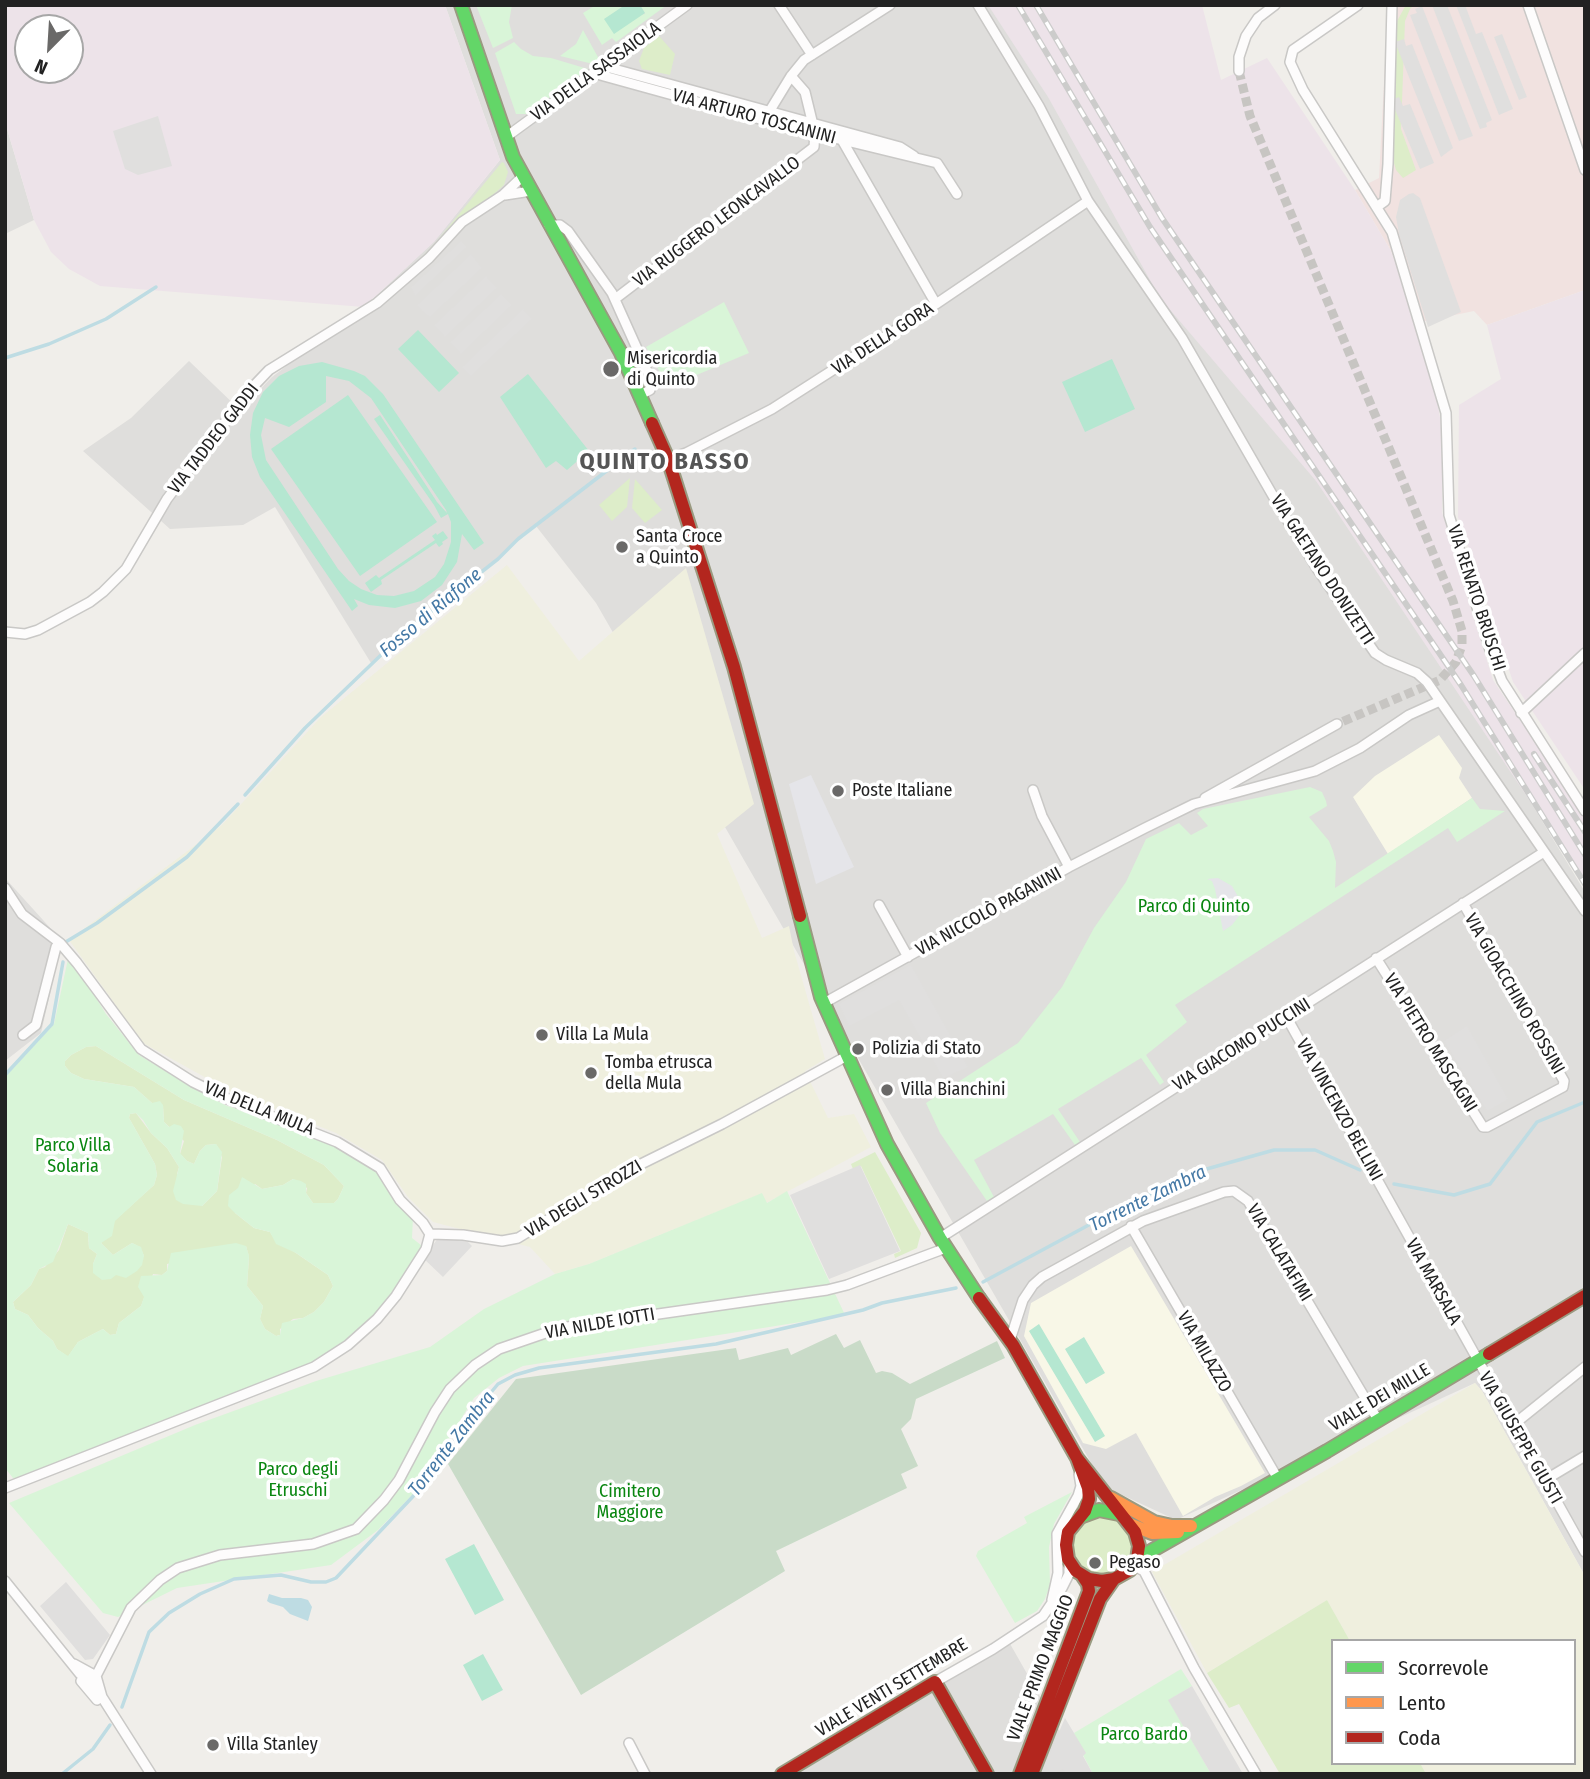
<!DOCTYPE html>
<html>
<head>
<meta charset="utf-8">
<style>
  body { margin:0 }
  #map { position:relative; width:1590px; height:1779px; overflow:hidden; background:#f0eeea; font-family:"Fira Sans Condensed",sans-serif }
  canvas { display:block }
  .frame { position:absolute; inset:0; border:7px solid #222; pointer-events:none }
  .legend { position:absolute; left:1331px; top:1639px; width:245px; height:126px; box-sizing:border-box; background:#fff; border:2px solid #a7a7a7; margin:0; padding:9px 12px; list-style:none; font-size:21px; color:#222 }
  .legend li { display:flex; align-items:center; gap:14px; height:35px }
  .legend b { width:35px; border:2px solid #a7a7a7 }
  .north { position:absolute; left:14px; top:14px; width:70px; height:70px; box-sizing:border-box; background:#fff; border:2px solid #a7a7a7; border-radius:50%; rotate:204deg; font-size:19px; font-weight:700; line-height:28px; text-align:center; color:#222 }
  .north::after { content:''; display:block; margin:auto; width:24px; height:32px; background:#6a6968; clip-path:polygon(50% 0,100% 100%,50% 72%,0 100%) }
</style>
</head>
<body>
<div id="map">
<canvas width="1590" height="1779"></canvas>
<div class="frame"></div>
<ul class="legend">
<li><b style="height:9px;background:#63d668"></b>Scorrevole</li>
<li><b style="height:9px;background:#ff974d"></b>Lento</li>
<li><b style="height:9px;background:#b3261e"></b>Coda</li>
</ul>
<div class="north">N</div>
</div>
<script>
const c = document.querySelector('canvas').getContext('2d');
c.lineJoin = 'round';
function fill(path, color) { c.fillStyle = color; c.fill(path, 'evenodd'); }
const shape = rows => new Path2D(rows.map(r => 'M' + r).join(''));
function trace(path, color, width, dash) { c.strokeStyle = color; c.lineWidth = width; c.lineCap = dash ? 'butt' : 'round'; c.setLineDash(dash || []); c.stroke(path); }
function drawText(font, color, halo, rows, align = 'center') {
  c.font = font + ' "Fira Sans Condensed",sans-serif'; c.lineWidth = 7; c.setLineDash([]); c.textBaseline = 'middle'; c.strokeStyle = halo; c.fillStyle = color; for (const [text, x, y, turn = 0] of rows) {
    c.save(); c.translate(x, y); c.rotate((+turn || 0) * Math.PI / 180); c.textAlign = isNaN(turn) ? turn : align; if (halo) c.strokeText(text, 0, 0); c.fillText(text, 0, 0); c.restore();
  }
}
const residential = shape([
  [445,5,1029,5,1237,317,1585,892,1585,1576,1482,1391,1475,1383,1176,1520,1105,1487,596,603,536,526,371,663,275,507,243,525,170,529,83,451,131,418,189,361,240,410,272,377,364,307,433,242,500,160],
  [5,122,34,220,5,234],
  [5,878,62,941,41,1033,5,1061],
  [1009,1642,1084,1774,792,1774]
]);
const commercial = shape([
  [1388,5,1585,5,1585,290,1487,325,1474,311,1416,323,1391,251,1355,190,1379,178]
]);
const industrial = shape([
  [5,5,445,5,500,160,434,242,364,307,100,286,69,269,51,252,34,220,5,122],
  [28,28,70,28,70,70,28,70],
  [988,5,1202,5,1221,80,1267,58,1355,190,1391,251,1416,323,1435,391,1442,428,1442,512,1469,603,1493,680,1585,817,1585,887,1544,822,1316,481,1160,298,1048,97],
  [1585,290,1585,790,1513,682,1458,517,1459,405,1501,379,1487,325]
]);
const education = shape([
  [1439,735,1462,768,1459,778,1472,798,1388,854,1353,797,1375,776],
  [1131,1246,1265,1473,1241,1486,1215,1497,1183,1516,1136,1433,1106,1449,1083,1443,1024,1336,1031,1303]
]);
const farmland = shape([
  [507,565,579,661,686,568,754,804,717,834,762,938,789,926,794,951,825,1059,805,1071,828,1118,854,1114,871,1147,766,1203,761,1194,589,1264,555,1274,530,1247,433,1222,408,1197,382,1160,336,1133,228,1090,143,1043,69,940,222,825,320,718],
  [1475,1383,1482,1391,1585,1576,1585,1771,1580,1774,1426,1774,1420,1763,1574,1763,1574,1641,1350,1641,1327,1600,1207,1673,1152,1572]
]);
const grass = shape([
  [1406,5,1414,5,1410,9,1405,21,1401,129,1416,170,1403,178,1396,170,1394,163,1393,138,1397,21],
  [659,36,675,54,670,75,642,69,639,61,644,48],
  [502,162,504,163,508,172,504,185,414,265,436,242],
  [630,478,627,507,612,521,599,505],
  [635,479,662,510,645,523,632,508],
  [96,1046,184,1100,277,1140,324,1165,344,1186,338,1199,334,1203,313,1203,306,1193,307,1188,293,1179,283,1185,262,1189,255,1184,235,1213,254,1228,270,1232,274,1238,328,1275,333,1286,324,1302,314,1312,303,1318,293,1319,280,1329,280,1335,276,1336,265,1329,260,1319,263,1306,247,1286,249,1257,246,1246,167,1264,167,1271,162,1275,153,1274,141,1306,119,1323,116,1334,110,1335,103,1329,97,1332,78,1342,68,1357,57,1349,53,1341,38,1328,28,1315,15,1309,13,1302,31,1285,39,1269,45,1267,59,1250,68,1224,88,1233,89,1248,97,1254,93,1264,116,1275,144,1256,140,1247,132,1243,113,1255,101,1243,114,1221,154,1185,157,1175,155,1164,129,1118,130,1114,136,1113,151,1133,167,1148,179,1167,177,1174,202,1206,217,1191,222,1157,216,1144,206,1145,200,1151,194,1164,187,1161,180,1154,184,1141,164,1122,163,1106,152,1103,134,1087,84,1079,71,1073,65,1066,65,1061,71,1055,86,1047],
  [875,1152,921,1233,917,1248,895,1258,894,1254,901,1251,861,1166,853,1169,851,1164],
  '1073 1545a29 29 0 1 1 58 0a29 29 0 1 1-58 0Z',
  [1327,1600,1350,1641,1333,1641,1333,1763,1420,1763,1426,1774,1280,1774,1239,1704,1229,1708,1207,1673]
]);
const cemetery = shape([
  [836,1334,844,1348,860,1340,876,1373,882,1371,892,1373,910,1384,997,1341,1005,1358,916,1399,911,1419,901,1429,918,1466,901,1474,907,1488,776,1551,785,1571,581,1695,448,1464,516,1379,736,1348,739,1360,788,1348,791,1355]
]);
const park = shape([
  [476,5,512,5,509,22,513,38,493,48],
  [596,5,625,5,605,19,645,14,640,5,667,5,616,42,612,38,602,45,583,13],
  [583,30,599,59,593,64,560,56,576,44],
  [514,42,521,49,533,56,551,58,588,69,527,114,516,114,495,53],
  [724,302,749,353,668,387,646,347],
  [1310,787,1322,792,1326,801,1327,806,1309,817,1329,841,1333,851,1336,862,1335,888,1472,798,1480,809,1505,811,1457,842,1448,828,1175,1005,1187,1022,1146,1055,1164,1082,1160,1085,1141,1058,1058,1109,1080,1142,1075,1145,1053,1114,974,1160,994,1197,987,1201,940,1133,926,1103,1018,1043,1062,987,1094,928,1126,882,1146,839,1179,823,1191,835,1208,826,1197,813,1203,809],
  [68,959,75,964,106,1014,139,1055,191,1087,227,1106,284,1122,336,1145,379,1172,413,1217,412,1238,426,1249,377,1319,314,1367,17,1483,5,1468,5,1077,54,1024],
  [96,1046,184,1100,277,1140,324,1165,344,1186,338,1199,334,1203,313,1203,306,1193,306,1184,301,1181,293,1179,283,1185,262,1189,242,1177,238,1188,229,1195,228,1206,235,1213,254,1228,270,1232,276,1244,296,1253,328,1275,333,1286,324,1302,314,1312,303,1318,282,1323,280,1335,276,1336,265,1329,260,1319,263,1306,247,1286,249,1256,246,1246,236,1243,171,1253,167,1271,162,1275,141,1276,138,1287,144,1297,141,1306,119,1323,116,1334,110,1335,103,1329,97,1332,78,1342,68,1356,57,1349,53,1341,38,1328,28,1315,15,1309,13,1302,31,1285,39,1269,53,1262,68,1224,88,1233,89,1248,97,1254,93,1264,93,1273,102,1280,111,1279,116,1275,126,1278,137,1271,142,1265,144,1256,141,1247,132,1243,113,1255,101,1243,112,1236,115,1221,154,1185,157,1175,155,1164,129,1118,130,1114,136,1113,143,1120,151,1133,167,1148,179,1167,173,1191,176,1200,183,1204,202,1206,217,1191,222,1152,216,1144,206,1145,200,1151,194,1164,187,1161,180,1153,184,1131,181,1126,174,1124,169,1127,164,1122,163,1105,160,1101,152,1103,134,1087,84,1079,71,1073,65,1066,65,1061,71,1055,86,1047],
  [787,1191,845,1315,523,1366,499,1378,474,1398,417,1490,378,1530,331,1565,177,1588,118,1617,103,1613,9,1503,195,1425,316,1381,430,1347,484,1309,555,1274,589,1264,762,1193,767,1203],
  [1072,1492,1054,1524,1049,1547,1050,1585,1045,1599,1037,1611,1015,1623,976,1556,978,1551,1027,1523,1024,1517],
  [1181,1669,1192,1686,1169,1700,1211,1774,1093,1774,1083,1755,1074,1733]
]);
const pitch = shape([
  [625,5,640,5,645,13,614,34,604,19],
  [418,330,459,373,439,392,398,349],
  [1112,359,1135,409,1085,432,1062,382],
  [322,362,354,371,365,376,383,394,484,543,474,550,462,534,457,562,442,585,421,601,395,608,369,605,354,599,358,606,352,611,260,477,252,457,250,435,253,413,263,392,279,376,299,366],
  [326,376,349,381,371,398,446,510,447,513,437,502,380,415,374,419,434,505,441,518,448,514,451,522,451,542,444,564,435,577,414,591,394,596,377,595,361,589,349,581,338,569,266,460,261,435,265,418,289,427,326,402],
  [528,374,589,451,567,470,556,461,546,468,500,397],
  [348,395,437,522,360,576,271,449],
  [443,531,448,538,442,542,443,544,439,547,436,543,381,580,382,584,371,592,365,583,376,575,379,578,435,540,432,536,436,533,437,535],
  [1039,1324,1105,1436,1095,1442,1029,1331],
  [1084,1337,1105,1373,1086,1384,1065,1349],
  [474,1544,504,1600,475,1615,445,1559],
  [483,1654,503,1690,482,1701,463,1665]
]);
const parking = shape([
  [1432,5,1447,5,1492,120,1486,123,1487,127,1480,129],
  [1456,5,1465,5,1476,34,1482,32,1513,109,1499,115],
  [1422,6,1473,136,1459,141,1410,15,1417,13,1415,9],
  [1502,34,1527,97,1519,100,1494,37],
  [1404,39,1406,46,1412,44,1453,148,1441,157,1395,42],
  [1399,97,1403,106,1410,104,1434,163,1420,169,1391,100],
  [158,116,172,166,138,175,125,169,113,131],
  [1413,193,1420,198,1461,312,1428,327,1399,234,1396,217,1400,200,1409,194],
  [461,241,467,247,415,296,411,287],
  [471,254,482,268,430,317,422,311,417,305],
  [486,276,497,288,445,337,434,325],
  [501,294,512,305,461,354,450,342],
  [523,309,532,319,471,376,462,367],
  [911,965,968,1067,943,1078,899,1000,849,1026,839,1004],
  [1467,1026,1508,1099,1487,1111,1444,1041],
  [860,1165,900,1251,829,1279,790,1195],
  [439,1237,468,1242,472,1246,443,1277,423,1258],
  [66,1582,110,1635,93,1659,85,1660,40,1606],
  [1192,1686,1243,1774,1211,1774,1168,1700],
  [1065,1718,1086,1753,1083,1756,1093,1774,1066,1774,1063,1769,1051,1774,1045,1764]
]);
const plaza = shape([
  [811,775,854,867,816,884,789,784],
  [1218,878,1232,886,1240,900,1239,916,1232,925,1223,931,1215,889,1212,881,1207,879]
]);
const water = shape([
  [269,1594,282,1598,301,1598,308,1600,312,1607,308,1621,290,1614,283,1607,270,1603,267,1601]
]);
const stream = shape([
  [5,358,49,344,106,319,156,287],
  [245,795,305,728,405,632,498,559,518,539,635,449],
  [64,943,97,923,187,857,238,804],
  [5,1075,52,1024,63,962],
  [1394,1184,1454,1195,1490,1184,1537,1122,1585,1102],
  [983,1282,1111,1213,1196,1172,1274,1150,1315,1150,1360,1170],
  [122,1707,149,1632,169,1613,200,1594,234,1579,281,1575,311,1582,326,1582,336,1578,420,1489,448,1453,460,1433,483,1402,498,1384,515,1375,539,1368,716,1344,863,1310,882,1303,956,1288],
  [62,1774,93,1749,110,1725]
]);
const streetTunnel = shape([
  [1239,71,1250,116,1453,601,1462,631,1462,645,1456,662,1440,680,1337,724]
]);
const street = shape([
  [779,5,812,55],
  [978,5,1039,106,1088,201,1182,338,1280,508,1318,570,1375,653,1386,660,1417,673,1427,682,1585,911],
  [1358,5,1293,50,1290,62,1303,90,1392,232,1446,413,1449,515,1489,647,1502,681,1585,811],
  [1528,5,1585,170],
  [603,66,900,147,914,156],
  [1239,71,1239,57,1246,36,1258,18,1275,5],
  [593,73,785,126,937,163,957,194],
  [791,76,804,60,890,5],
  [506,137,687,5],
  [842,140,936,304],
  [505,195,531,191],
  [1378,206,1385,201,1388,164,1392,5],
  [549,225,560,225,568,231,612,293,652,382,650,390,640,395],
  [615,299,814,147,815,133,805,92,791,76,769,112],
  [668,459,686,453,772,409,936,304,1088,201],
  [5,632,25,634,38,630,90,602,103,592,126,569,167,499,248,392,269,370,377,303,429,258,462,222,503,195,523,176],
  [1521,713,1585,653],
  [1033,790,1042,816,1069,867],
  [1205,798,1337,724],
  [5,888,22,914,60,943,77,963,141,1049,193,1082,230,1100,337,1142,380,1168,400,1200,423,1223,430,1234],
  [879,905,908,957],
  [1376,958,1483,1127,1487,1127,1563,1087,1564,1081,1463,903],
  [824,1003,1069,867,1145,828,1194,804,1315,771,1360,748,1409,715,1440,701],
  [1287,1018,1585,1552],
  [23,1035,36,1025,56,947,60,943],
  [1131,1226,1278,1479],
  [430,1234,463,1235,502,1241,518,1238,631,1169,722,1124,847,1056],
  [940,1238,1544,852],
  [1010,1340,1023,1300,1033,1285,1042,1277,1143,1221,1224,1192,1234,1191,1248,1201,1378,1420],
  [1513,1425,1585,1367],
  [1545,1480,1585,1456],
  [5,1488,314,1367,348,1345,377,1319,396,1296,426,1249,430,1234],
  [1134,1566,1144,1571,1194,1668,1256,1774],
  [5,1581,80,1674,89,1679,96,1676],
  [1052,1600,1058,1573,1057,1534,1078,1496,1081,1486,1079,1474],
  [74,1664,96,1676,102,1697,151,1774],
  [96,1676,131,1608,160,1580,178,1568,220,1555,313,1544,356,1529,384,1500,399,1480,435,1412,450,1389,475,1365,499,1349,560,1328,827,1290,847,1285,946,1248],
  [81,1681,94,1685,97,1700,81,1681],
  [935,1682,993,1649,1043,1616,1062,1588,1069,1574,1069,1561],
  [629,1743,645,1774]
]);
const fast = shape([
  [461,5,513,157,621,353,652,423],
  [800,916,821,997,887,1144,940,1238,979,1298],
  [1080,1517,1099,1510,1119,1514],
  [1137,1559,1327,1451,1489,1354]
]);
const slow = shape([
  [1111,1498,1154,1522,1172,1526,1191,1526],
  [1132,1525,1152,1533,1178,1532]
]);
const jam = shape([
  [652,423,668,459,734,667,800,916],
  [979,1298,1013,1345,1077,1458,1135,1532,1139,1546,1137,1559,1130,1570,1114,1579,1102,1581,1089,1579,1076,1571,1068,1559,1066,1545,1068,1532,1085,1511,1089,1499,1088,1488,1077,1458],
  [1489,1354,1585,1296],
  [782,1774,935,1682,987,1774],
  [1020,1774,1089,1591,1088,1584,1082,1575],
  [1032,1774,1100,1599,1114,1579]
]);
const rail = shape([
  [1018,5,1150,227,1461,685,1585,884],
  [1036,5,1162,218,1474,676,1585,855],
  [1534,754,1585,832]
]);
const markers = [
  [611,369,9,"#6a6968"],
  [622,547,7,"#6a6968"],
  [838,791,7,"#6a6968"],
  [542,1035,7,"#6a6968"],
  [858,1049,7,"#6a6968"],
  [591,1073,7,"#6a6968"],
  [887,1090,7,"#6a6968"],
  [1095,1563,7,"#6a6968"],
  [213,1745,7,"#6a6968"]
];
const streetNames = [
  ["VIA DELLA SASSAIOLA",596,72,-36],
  ["VIA ARTURO TOSCANINI",754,117,15],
  ["VIA RUGGERO LEONCAVALLO",717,222,-37],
  ["VIA DELLA GORA",883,339,-33],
  ["VIA TADDEO GADDI",214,439,-52],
  ["VIA GAETANO DONIZETTI",1322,570,57],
  ["VIA RENATO BRUSCHI",1476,598,72],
  ["VIA NICCOLÒ PAGANINI",989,912,-29],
  ["VIA GIOACCHINO ROSSINI",1514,994,60],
  ["VIA PIETRO MASCAGNI",1430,1043,58],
  ["VIA GIACOMO PUCCINI",1242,1045,-32],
  ["VIA DELLA MULA",259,1109,22],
  ["VIA VINCENZO BELLINI",1339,1110,61],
  ["VIA DEGLI STROZZI",584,1199,-31],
  ["VIA CALATAFIMI",1279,1253,59],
  ["VIA MARSALA",1433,1282,61],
  ["VIA NILDE IOTTI",600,1324,-10],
  ["VIA MILAZZO",1204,1352,60],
  ["VIALE DEI MILLE",1380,1398,-31],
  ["VIA GIUSEPPE GIUSTI",1520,1438,60],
  ["VIALE PRIMO MAGGIO",1041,1668,-69],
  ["VIALE VENTI SETTEMBRE",892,1688,-31]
];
const poiNames = [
  ["Misericordia",627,359],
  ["di Quinto",627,380],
  ["Santa Croce",636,537],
  ["a Quinto",636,558],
  ["Poste Italiane",852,791],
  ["Villa La Mula",556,1035],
  ["Polizia di Stato",872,1049],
  ["Tomba etrusca",605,1063],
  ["della Mula",605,1084],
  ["Villa Bianchini",901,1090],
  ["Pegaso",1109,1563],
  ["Villa Stanley",227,1745]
];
const parkNames = [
  ["Parco di Quinto",1194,907],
  ["Parco Villa",73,1146],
  ["Solaria",73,1167],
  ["Parco degli",298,1470],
  ["Etruschi",298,1491],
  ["Cimitero",630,1492],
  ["Maggiore",630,1513],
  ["Parco Bardo",1144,1735]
];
const waterNames = [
  ["Fosso di Riafone",431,613,-40],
  ["Torrente Zambra",1148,1199,-26],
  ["Torrente Zambra",452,1444,-52]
];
const districtNames = [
  ["QUINTO BASSO",665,462]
];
fill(residential, '#dfdedc');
fill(commercial, '#f1e2e0');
fill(industrial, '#ede3e9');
fill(education, '#f8f7e7');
fill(farmland, '#efefde');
fill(grass, '#ddedc9');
fill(cemetery, '#c9dbc8');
fill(park, '#d9f5d8');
fill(pitch, '#b5e7d1');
fill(parking, '#e0dfde');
fill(plaza, '#e5e5e9');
fill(water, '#bedce3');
trace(stream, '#bedce3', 3.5);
trace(streetTunnel, '#c7c5c2', 9, [9, 4.5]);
trace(street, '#c9c8c6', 12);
trace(fast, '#9a9a81', 16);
trace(slow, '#9a9a81', 16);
trace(jam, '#9a9a81', 16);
trace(street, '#fdfcfc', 9);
trace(fast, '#63d668', 12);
trace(slow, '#ff974d', 12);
trace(jam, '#b3261e', 12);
trace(rail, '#cccccb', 6);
trace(rail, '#fff', 3.5, [10]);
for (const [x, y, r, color] of markers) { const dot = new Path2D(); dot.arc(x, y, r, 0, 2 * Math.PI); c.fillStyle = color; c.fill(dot); trace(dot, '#fff', 2.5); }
drawText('18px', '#222', '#fff', streetNames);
drawText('18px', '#222', '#fff', poiNames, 'left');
drawText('18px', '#098610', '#fff', parkNames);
drawText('italic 19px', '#4478a5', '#fff', waterNames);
c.letterSpacing = '2px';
drawText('bold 24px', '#555', '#fff', districtNames);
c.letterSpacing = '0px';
</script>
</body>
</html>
